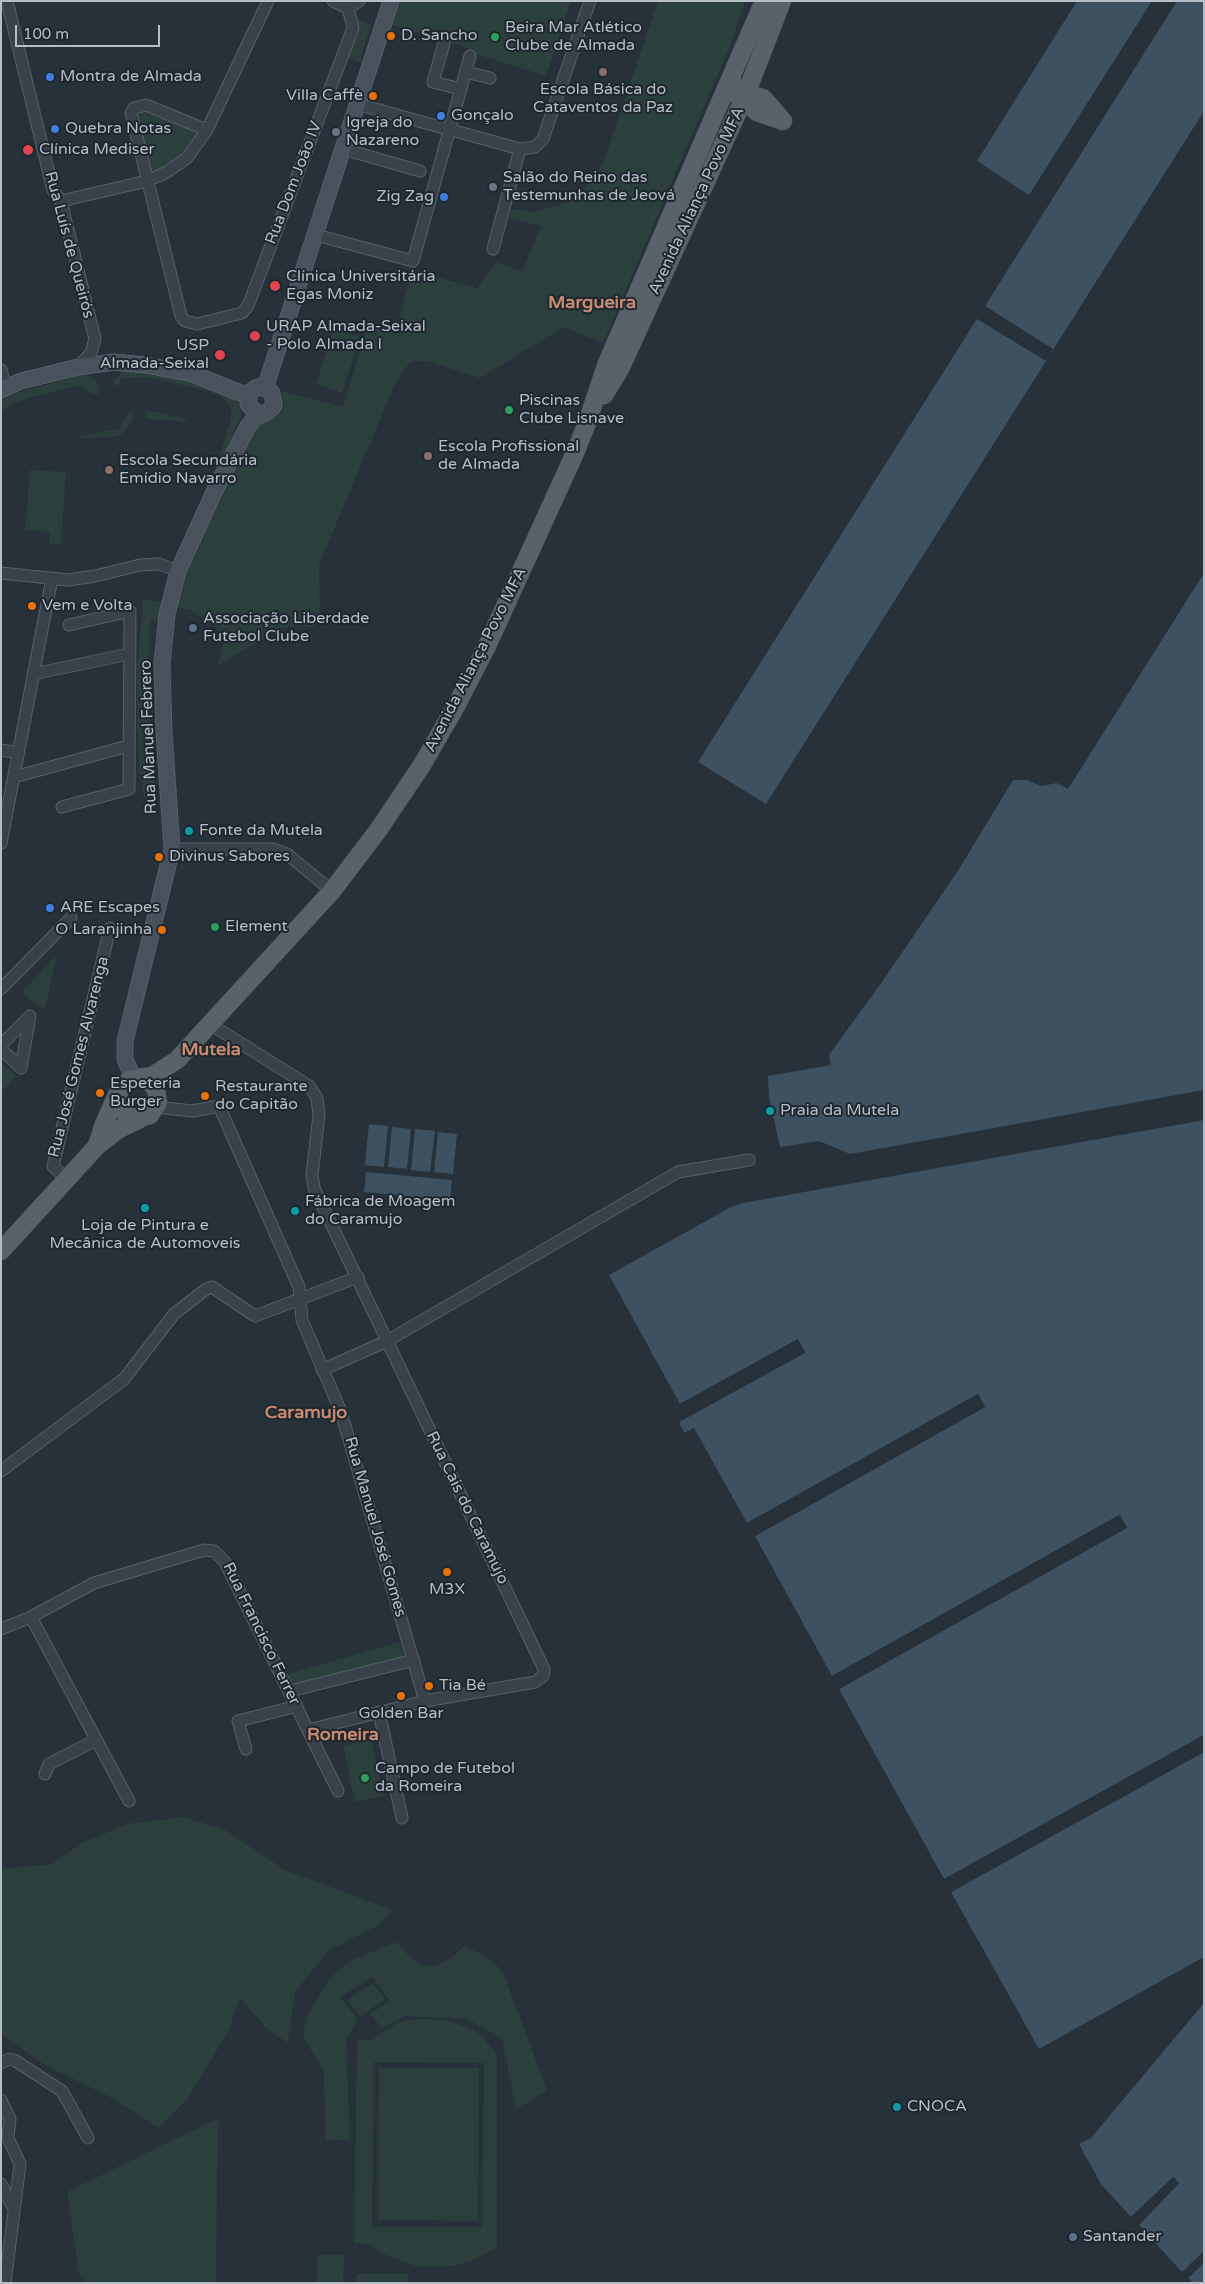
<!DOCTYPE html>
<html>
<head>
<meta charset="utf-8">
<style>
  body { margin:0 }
  #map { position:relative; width:1205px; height:2284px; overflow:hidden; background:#26313a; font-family:"Varela Round",sans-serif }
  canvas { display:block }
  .frame { position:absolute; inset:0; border:2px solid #b5bdc6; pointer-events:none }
  .scale { position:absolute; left:15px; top:25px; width:145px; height:22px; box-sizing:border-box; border:2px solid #b5bdc6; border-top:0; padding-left:6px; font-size:15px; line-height:18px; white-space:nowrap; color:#b5bdc6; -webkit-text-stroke:4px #1e272f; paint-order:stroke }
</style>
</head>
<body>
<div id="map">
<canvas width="1205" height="2284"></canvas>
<div class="frame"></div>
<div class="scale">100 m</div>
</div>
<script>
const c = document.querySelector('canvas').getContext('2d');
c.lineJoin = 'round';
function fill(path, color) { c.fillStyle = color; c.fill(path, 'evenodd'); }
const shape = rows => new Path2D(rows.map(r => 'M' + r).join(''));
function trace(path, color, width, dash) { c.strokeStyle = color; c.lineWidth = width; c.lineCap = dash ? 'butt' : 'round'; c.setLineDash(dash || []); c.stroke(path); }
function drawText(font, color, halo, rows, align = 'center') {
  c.font = font + ' "Varela Round",sans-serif'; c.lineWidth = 4; c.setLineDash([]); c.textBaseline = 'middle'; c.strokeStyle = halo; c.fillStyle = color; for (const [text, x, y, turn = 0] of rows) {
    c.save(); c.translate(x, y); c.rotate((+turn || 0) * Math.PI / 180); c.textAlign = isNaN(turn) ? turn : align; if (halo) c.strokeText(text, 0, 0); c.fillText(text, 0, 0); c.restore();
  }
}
const green = shape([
  [400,1,571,1,546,76,475,54,465,47,392,25],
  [658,1,745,1,733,39,603,343,564,327,480,378,428,361,413,361,403,370,394,386,319,565,320,621,314,627,302,626,268,630,269,637,256,642,218,666,226,633,217,630,217,627,210,624,191,610,174,607,187,562,245,449,251,428,276,413,282,402,282,391,343,407,368,323,396,331,412,270,477,288,496,262,522,271,541,226,509,218,511,209,533,212,564,203,580,193,597,173,604,161],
  [355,18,371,25,361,56,362,63,347,58,359,27],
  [145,111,201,134,185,155,151,175,137,115,138,112],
  [333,328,360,337,342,393,316,384],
  [124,370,182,378,226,393,234,399,240,406,241,416,218,470,216,467,231,419,231,409,223,398,209,391,145,377,120,379,121,384,115,386,113,378,118,377],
  [80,375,89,376,95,380,98,385,99,394,91,393,83,386,72,387,28,398,9,406,1,412,1,401,17,393],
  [146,410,186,419,185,422,148,419,146,418],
  [133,411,132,421,121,435,113,437,73,438,120,428,127,416],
  [30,470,66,472,61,544,49,544,50,532,25,530],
  [143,599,165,603,162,621,151,620,150,628,148,695,156,800,148,801,148,798,144,798,139,766,137,710,137,671],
  [57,954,45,1009,36,1005,22,992],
  [1,1063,16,1076,4,1090,1,1088],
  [400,1642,404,1657,293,1684,288,1674],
  [371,1739,384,1796,355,1802,343,1746],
  [183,1817,225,1830,285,1870,393,1910,377,1926,328,1951,295,1992,288,2043,267,2029,240,1998,228,2032,188,2098,159,2128,110,2097,43,2064,1,2034,1,1869,52,1864,82,1843,127,1824],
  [396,1942,412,1959,422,1964,435,1966,451,1958,465,1945,494,1962,504,1975,547,2090,516,2110,502,2038,467,2019,405,2016,382,2028,370,2014,390,2001,372,1977,340,1997,358,2019,346,2040,350,2141,325,2140,324,2070,303,2038,306,2019,329,1979,350,1961],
  [373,1983,385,1999,360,2017,348,2000],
  [416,2019,446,2020,473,2029,485,2040,497,2055,497,2248,472,2261,454,2266,419,2267,383,2254,370,2244,354,2243,357,2039,371,2040,399,2022],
  [374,2062,484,2063,482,2227,372,2227],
  [379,2068,479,2068,478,2221,378,2220],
  [218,2118,216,2283,88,2283,79,2275,67,2192],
  [317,2255,344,2255,343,2283,317,2283],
  [357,2274,408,2274,407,2283,357,2283]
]);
const water = shape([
  [1077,1,1152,1,1029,195,977,161],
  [1177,1,1204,1,1204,111,766,804,698,762],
  [1204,573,1204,1090,850,1154,819,1141,780,1147,769,1097,768,1076,831,1065,829,1055,882,982,959,869,1013,780,1027,780,1041,786,1057,783,1068,789],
  [1204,1120,1204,1735,944,1879,839,1689,1127,1527,1119,1515,832,1676,755,1536,985,1407,978,1394,747,1523,694,1428,684,1433,679,1422,805,1353,798,1339,680,1404,609,1275,731,1207,743,1203],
  [369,1124,388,1126,384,1167,365,1165],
  [392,1127,411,1129,407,1169,388,1167],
  [415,1129,435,1131,430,1172,411,1170],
  [438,1132,457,1134,453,1174,434,1172],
  [366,1172,452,1180,450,1200,364,1192],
  [1204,1752,1204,1957,1039,2049,951,1892],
  [1204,2003,1204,2251,1182,2272,1139,2225,1179,2183,1173,2177,1131,2217,1101,2184,1079,2144,1091,2138],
  [1204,2263,1204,2283,1193,2283,1188,2278]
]);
const pier = shape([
  [985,306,1053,349,1046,361,977,319],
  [798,1339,805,1352,679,1422,677,1420,802,1351,797,1342,681,1406,678,1405],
  [978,1394,985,1407,755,1536,753,1534,982,1406,977,1398,749,1526,747,1523],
  [1120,1515,1127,1528,839,1689,838,1687,1123,1527,1119,1518,833,1678,832,1676],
  [1204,1735,1204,1738,945,1881,944,1879],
  [1204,1749,1204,1752,951,1892,950,1890],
  [1174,2177,1179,2183,1139,2225,1137,2223,1176,2183,1174,2181,1133,2219,1131,2217]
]);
const street = shape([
  [7,1,53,190,61,201,95,339,91,353,78,367],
  [333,1,348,8],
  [348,8,359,1],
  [444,43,433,82,461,89],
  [466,72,490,78],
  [357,104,520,149,535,147,543,139,590,1],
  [207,130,146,105,134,108,131,113,181,316,185,321,197,324,242,313,248,306,353,28,348,8],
  [343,149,420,171],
  [61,201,147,181,167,172,187,158,207,130,268,1],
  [316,235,413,261,470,56],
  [493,249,520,149],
  [1,370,6,387],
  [1,573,68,580,95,576,140,565,159,564,178,571],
  [33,674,129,654],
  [1,750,19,753],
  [14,777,128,746],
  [62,807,129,789,130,611,69,625],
  [1,843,52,578],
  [172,849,274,849,287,854,332,891],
  [1,989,71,918],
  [210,1024,309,1086,317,1098,319,1115,312,1175,314,1188,544,1669,543,1676,535,1682,425,1701,308,1730],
  [1,1045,30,1016,21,1068,1,1049],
  [157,1107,192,1111,219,1106,299,1287,302,1320,341,1412,425,1701],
  [69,1177,62,1175,53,1166,110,928],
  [322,1370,387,1341,678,1172,749,1160],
  [1,1471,124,1379,174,1314,205,1290,212,1287,255,1316,358,1277],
  [31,1617,129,1801],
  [1,1629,31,1617,94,1583,204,1550,214,1551,225,1562,338,1791],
  [290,1691,414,1660],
  [379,1712,402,1818],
  [246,1749,238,1721,297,1706],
  [45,1774,49,1764,96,1740],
  [1,2063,9,2059,14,2060,62,2091,88,2138],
  [1,2100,10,2119,8,2138,20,2164,5,2283],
  [1,2184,14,2209]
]);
const secondary = shape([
  [265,388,391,1],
  [1,390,21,381,78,367,114,362,146,365,193,374,248,396],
  [134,1078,125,1060,125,1041,172,849,164,732,162,664,167,614,178,571,215,490,248,426,255,418,269,411,274,405,272,393,265,388,257,387,250,392,248,404,256,413,265,413]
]);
const primary = shape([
  [741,88,750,106,757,112,783,121],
  [737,95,750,95,763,98,783,121],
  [604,395,620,369,746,94,782,1],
  [139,1078,152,1076,177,1060,332,891,379,829,422,765,456,706,487,646,575,453,587,423,607,363,764,1],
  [97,1146,104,1124,120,1088,129,1080,139,1078,150,1082,156,1089,158,1103,150,1115,134,1119,121,1109,118,1093],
  [1,1251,97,1146,119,1129,140,1119]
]);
const markers = [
  [391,36,5,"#e8710a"],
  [495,37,5,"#2e9e5b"],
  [603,72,5,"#8d6e63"],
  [50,77,5,"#3f7fe0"],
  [373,96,5,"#e8710a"],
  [441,116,5,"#3f7fe0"],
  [55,129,5,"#3f7fe0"],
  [336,132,5,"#6b7280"],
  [28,150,6,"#e0444e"],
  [493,187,5,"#6b7280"],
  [444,197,5,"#3f7fe0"],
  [275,286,6,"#e0444e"],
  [255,336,6,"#e0444e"],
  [220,355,6,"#e0444e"],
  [509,410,5,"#2e9e5b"],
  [428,456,5,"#8d6e63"],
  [109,470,5,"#8d6e63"],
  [32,606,5,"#e8710a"],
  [193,628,5,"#5c6f8a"],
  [189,831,5,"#0f9aa8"],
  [159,857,5,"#e8710a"],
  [50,908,5,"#3f7fe0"],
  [215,927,5,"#2e9e5b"],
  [162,930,5,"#e8710a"],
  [100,1093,5,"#e8710a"],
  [205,1096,5,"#e8710a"],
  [770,1111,5,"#0f9aa8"],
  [145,1208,5,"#0f9aa8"],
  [295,1211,5,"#0f9aa8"],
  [447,1572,5,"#e8710a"],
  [429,1686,5,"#e8710a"],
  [401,1696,5,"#e8710a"],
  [365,1778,5,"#2e9e5b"],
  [897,2107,5,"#0f9aa8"],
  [1073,2237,5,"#5c6f8a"]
];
const poiNames = [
  ["Beira Mar Atlético",505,28],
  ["Clube de Almada",505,46],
  ["D. Sancho",401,36],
  ["Montra de Almada",60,77],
  ["Escola Básica do",603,90,"center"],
  ["Cataventos da Paz",603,108,"center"],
  ["Villa Caffè",363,96,"right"],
  ["Gonçalo",451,116],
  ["Igreja do",346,123],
  ["Nazareno",346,141],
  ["Quebra Notas",65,129],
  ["Clínica Mediser",39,150],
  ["Salão do Reino das",503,178],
  ["Testemunhas de Jeová",503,196],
  ["Zig Zag",434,197,"right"],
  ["Clínica Universitária",286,277],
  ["Egas Moniz",286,295],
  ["URAP Almada-Seixal",266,327],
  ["- Polo Almada I",266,345],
  ["USP",209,346,"right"],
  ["Almada-Seixal",209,364,"right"],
  ["Piscinas",519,401],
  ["Clube Lisnave",519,419],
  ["Escola Profissional",438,447],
  ["de Almada",438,465],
  ["Escola Secundária",119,461],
  ["Emídio Navarro",119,479],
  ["Vem e Volta",42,606],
  ["Associação Liberdade",203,619],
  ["Futebol Clube",203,637],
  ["Fonte da Mutela",199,831],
  ["Divinus Sabores",169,857],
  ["ARE Escapes",60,908],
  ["Element",225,927],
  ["O Laranjinha",152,930,"right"],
  ["Espeteria",110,1084],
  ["Burger",110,1102],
  ["Restaurante",215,1087],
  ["do Capitão",215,1105],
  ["Praia da Mutela",780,1111],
  ["Fábrica de Moagem",305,1202],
  ["do Caramujo",305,1220],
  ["Loja de Pintura e",145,1226,"center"],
  ["Mecânica de Automoveis",145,1244,"center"],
  ["M3X",447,1590,"center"],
  ["Tia Bé",439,1686],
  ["Golden Bar",401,1714,"center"],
  ["Campo de Futebol",375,1769],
  ["da Romeira",375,1787],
  ["CNOCA",907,2107],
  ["Santander",1083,2237]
];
const streetNames = [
  ["Rua Dom João IV",294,183,-69],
  ["Avenida Aliança Povo MFA",697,201,-65],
  ["Rua Luís de Queirós",69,245,75],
  ["Avenida Aliança Povo MFA",476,660,-63],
  ["Rua Manuel Febrero",149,737,-92],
  ["Rua José Gomes Alvarenga",79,1057,-76],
  ["Rua Cais do Caramujo",467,1508,64],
  ["Rua Manuel José Gomes",375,1527,74],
  ["Rua Francisco Ferrer",261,1634,64]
];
const neighbourhoodNames = [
  ["Margueira",592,303],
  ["Mutela",211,1050],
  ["Caramujo",306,1413],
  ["Romeira",343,1735]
];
fill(green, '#2b3f3d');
fill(water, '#3d5161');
fill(pier, '#26313a');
trace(street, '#576068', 13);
trace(secondary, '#576068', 17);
trace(primary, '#454e56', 19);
trace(street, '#39424a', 11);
trace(secondary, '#48525d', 15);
trace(primary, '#58626a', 18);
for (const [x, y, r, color] of markers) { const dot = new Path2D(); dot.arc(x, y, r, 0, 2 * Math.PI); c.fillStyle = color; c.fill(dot); trace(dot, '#1e272f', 2); }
drawText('16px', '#b5bdc6', '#1e272f', poiNames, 'left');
drawText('16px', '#b5bdc6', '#1e272f', streetNames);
drawText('bold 18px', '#c88a6e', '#1e272f', neighbourhoodNames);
</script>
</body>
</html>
